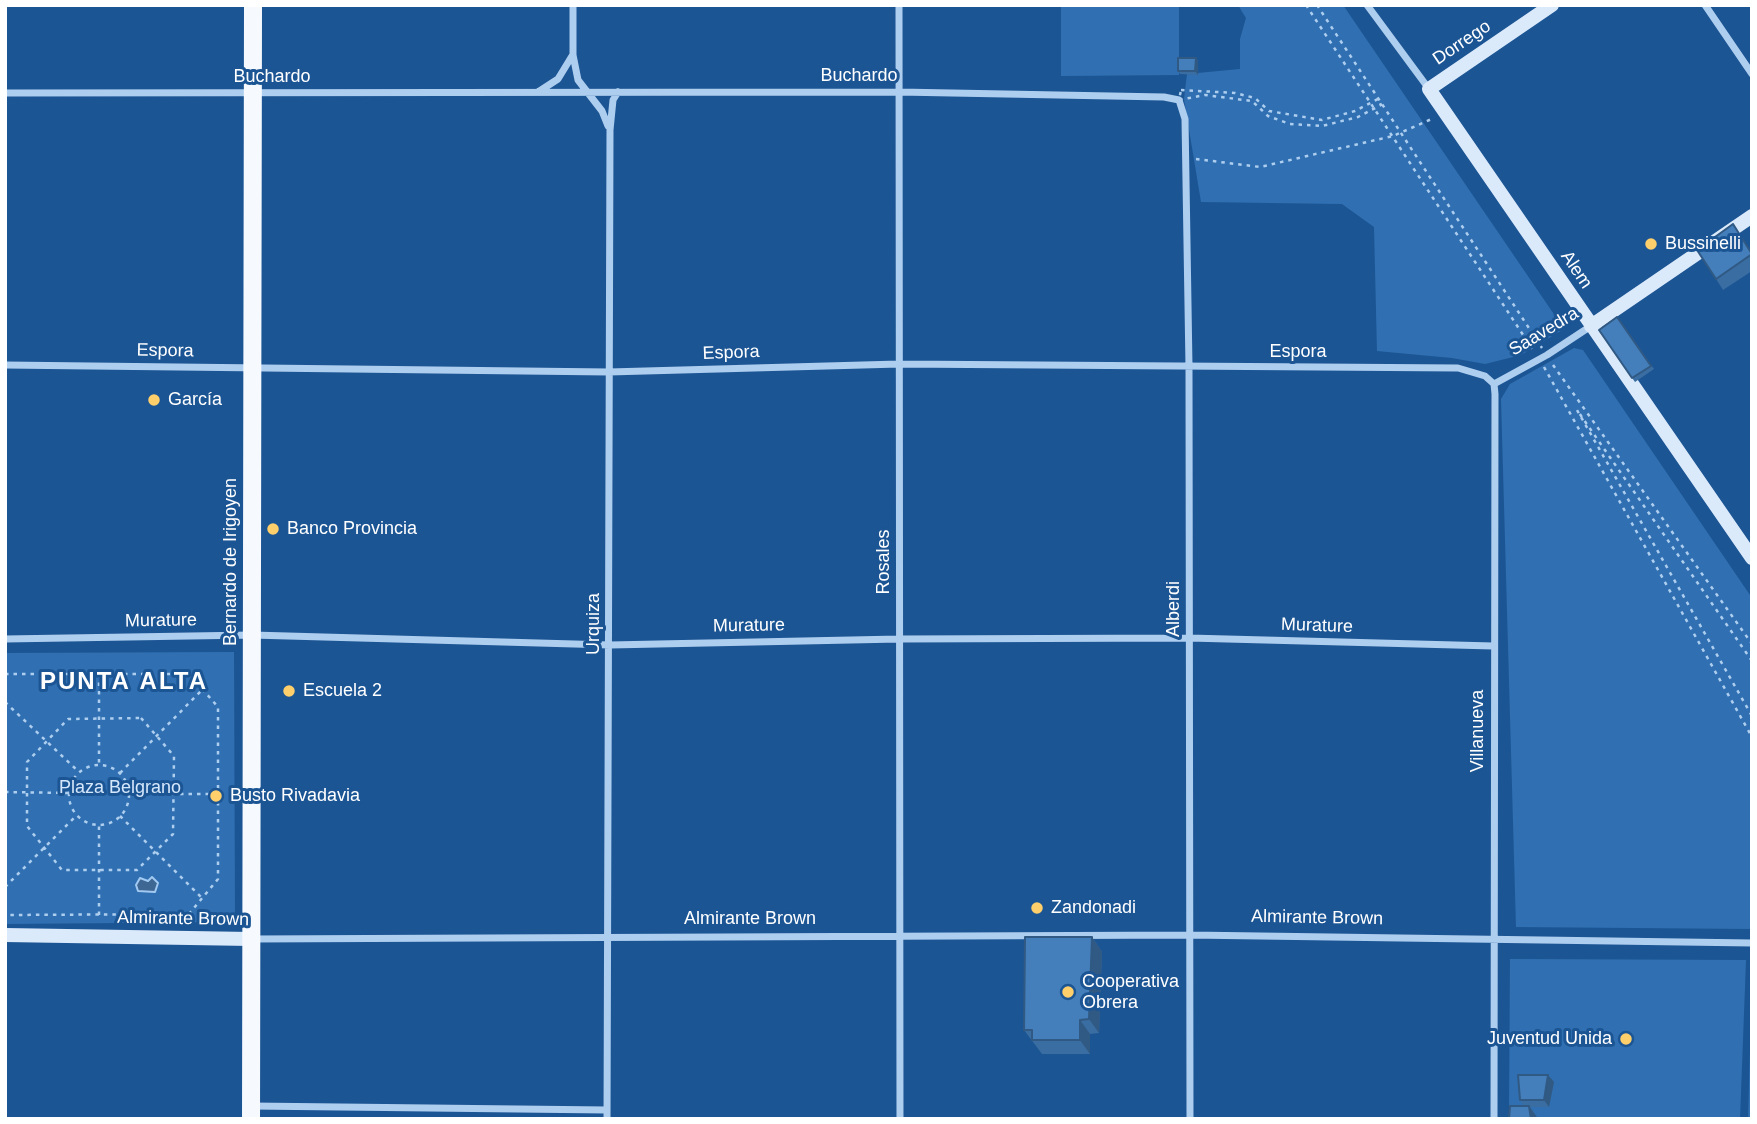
<!DOCTYPE html>
<html>
<head>
<meta charset="utf-8">
<style>
  body { margin:0 }
  #map { position:relative; width:1757px; height:1124px; overflow:hidden; background:#1c5594; font-family:Arial,sans-serif }
  canvas { display:block }
  .frame { position:absolute; inset:0; border:7px solid #fff; pointer-events:none }
</style>
</head>
<body>
<div id="map">
<canvas width="1757" height="1124"></canvas>
<div class="frame"></div>
</div>
<script>
const c = document.querySelector('canvas').getContext('2d');
c.lineJoin = 'round';
function fill(path, color) { c.fillStyle = color; c.fill(path, 'evenodd'); }
const shape = rows => new Path2D(rows.map(r => 'M' + r).join(''));
function trace(path, color, width, dash) { c.strokeStyle = color; c.lineWidth = width; c.lineCap = dash ? 'butt' : 'round'; c.setLineDash(dash || []); c.stroke(path); }
function drawText(font, color, halo, rows, align = 'center') {
  c.font = font + ' Arial,sans-serif'; c.lineWidth = 6; c.setLineDash([]); c.textBaseline = 'middle'; c.strokeStyle = halo; c.fillStyle = color; for (const [text, x, y, turn = 0] of rows) {
    c.save(); c.translate(x, y); c.rotate((+turn || 0) * Math.PI / 180); c.textAlign = isNaN(turn) ? turn : align; if (halo) c.strokeText(text, 0, 0); c.fillText(text, 0, 0); c.restore();
  }
}
const green = shape([
  [1061,5,1179,5,1179,75,1061,76],
  [1238,5,1343,5,1564,329,1521,355,1485,364,1452,358,1377,351,1374,227,1342,204,1201,202,1184,99,1187,74,1240,69,1240,39,1246,18],
  [1574,348,1583,350,1752,598,1752,929,1516,927,1501,399,1510,384],
  [234,652,235,922,5,924,5,653],
  [1510,959,1746,960,1740,1119,1509,1119],
  [1752,982,1752,1119,1748,1119]
]);
const water = shape([
  [152,877,158,883,155,892,138,891,136,885,140,878,148,881,152,877]
]);
const path = shape([
  [1306,5,1533,350],
  [1317,5,1542,348],
  [1181,90,1235,93,1255,98,1269,111,1322,120,1355,111,1378,99,1381,105,1358,117,1322,126,1290,124,1268,116,1252,101,1205,95,1179,100,1181,90],
  [1196,159,1260,167,1393,136,1434,118],
  [1553,365,1752,644],
  [1544,367,1752,737],
  [1752,661,1577,410,1752,716],
  [5,674,189,674,218,707,218,879,189,914,5,915],
  [99,674,99,764],
  [5,702,79,772],
  [141,718,174,756,173,834,137,870,62,870,27,826,27,762,68,719,141,718],
  '69 795a30 30 0 1 1 60 0a30 30 0 1 1-60 0Z',
  [120,773,202,690],
  [5,792,68,793],
  [129,794,217,794],
  [120,816,202,898],
  [5,887,77,815],
  [99,915,99,824]
]);
const minor = shape([
  [573,5,573,55,578,80,602,111,608,126],
  [899,5,900,1119],
  [1367,5,1429,89],
  [1705,5,1752,74],
  [538,92,558,79,572,56],
  [5,93,899,92,1164,97,1179,100,1185,119,1189,367,1190,1119],
  [5,365,609,372,899,364,1458,368,1485,376,1494,384,1495,394,1494,1119],
  [1494,384,1547,355,1591,326],
  [5,639,252,635,610,645,899,639,1189,638,1493,646],
  [252,939,1190,935,1752,943],
  [251,1106,607,1110],
  [607,1119,610,130,613,100,618,92]
]);
const secondary = shape([
  [1552,5,1429,89,1752,558],
  [1591,326,1752,216],
  [5,935,251,939]
]);
const primary = shape([
  [251,1119,253,5]
]);
const wall = shape([
  [1196,58,1198,61,1198,75,1180,74,1178,71],
  [1752,252,1752,271,1723,290,1716,279],
  [1617,317,1654,369,1635,382,1599,330],
  [1092,937,1102,952,1099,1033,1090,1034,1090,1054,1042,1054,1024,1030],
  [1548,1075,1554,1082,1549,1107,1530,1107,1537,1119,1509,1119,1524,1106,1520,1100]
]);
const shadedWall = shape([
  [1196,58,1198,61,1198,75,1195,71],
  [1092,937,1102,952,1099,1033,1089,1019],
  [1080,1020,1090,1034,1090,1054,1080,1040],
  [1548,1075,1554,1082,1549,1107,1544,1100],
  [1529,1106,1537,1117,1537,1119,1531,1119]
]);
const building = shape([
  [1178,58,1196,58,1195,71,1178,71,1178,58],
  [1733,224,1752,254,1716,279,1697,250,1733,224],
  [1617,317,1651,366,1632,378,1599,330,1617,317],
  [1025,937,1092,937,1089,1019,1080,1020,1080,1040,1032,1040,1032,1030,1024,1030,1025,937],
  [1518,1075,1548,1075,1544,1100,1520,1100,1518,1075],
  [1510,1106,1529,1106,1531,1119,1509,1119,1510,1106]
]);
const markers = [
  [1651,244,7,"#ffcf6c"],
  [154,400,7,"#ffcf6c"],
  [273,529,7,"#ffcf6c"],
  [289,691,7,"#ffcf6c"],
  [216,796,7,"#ffcf6c"],
  [1037,908,7,"#ffcf6c"],
  [1068,992,7,"#ffcf6c"],
  [1626,1039,7,"#ffcf6c"]
];
const streetNames = [
  ["Dorrego",1462,43,-34],
  ["Buchardo",859,76],
  ["Buchardo",272,77],
  ["Alem",1576,270,56],
  ["Saavedra",1544,332,-31],
  ["Espora",165,351,1],
  ["Espora",1298,352],
  ["Espora",731,353,-2],
  ["Bernardo de Irigoyen",231,562,-90],
  ["Rosales",884,562,-90],
  ["Alberdi",1174,609,-90],
  ["Murature",161,621,-1],
  ["Urquiza",594,624,-90],
  ["Murature",749,626,-1],
  ["Murature",1317,626,2],
  ["Villanueva",1478,731,-90],
  ["Almirante Brown",1317,918,1],
  ["Almirante Brown",183,919,1],
  ["Almirante Brown",750,919]
];
const poiNames = [
  ["Bussinelli",1665,244],
  ["García",168,400],
  ["Banco Provincia",287,529],
  ["Escuela 2",303,691],
  ["Busto Rivadavia",230,796],
  ["Zandonadi",1051,908],
  ["Cooperativa",1082,982],
  ["Obrera",1082,1003],
  ["Juventud Unida",1612,1039,"right"]
];
const parkNames = [
  ["Plaza Belgrano",120,788]
];
const districtNames = [
  ["PUNTA ALTA",124,682]
];
fill(green, '#3070b2');
fill(water, '#3e6794');
trace(water, '#a1c9f1', 2);
trace(path, '#aeceef', 2.5, [3.5, 5]);
trace(minor, '#aeceef', 7);
trace(secondary, '#dbeafb', 14);
trace(primary, '#f6faff', 18);
fill(wall, '#3a6da1');
fill(shadedWall, '#305983');
fill(building, '#447fbb');
trace(building, '#305983', 2);
for (const [x, y, r, color] of markers) { const dot = new Path2D(); dot.arc(x, y, r, 0, 2 * Math.PI); c.fillStyle = color; c.fill(dot); trace(dot, '#1c5594', 2.5); }
drawText('18px', '#fff', '#1c5594', streetNames);
drawText('18px', '#fff', '#1c5594', poiNames, 'left');
drawText('18px', '#d5e7fb', '#1c5594', parkNames);
c.letterSpacing = '2px';
drawText('bold 24px', '#fff', '#1c5594', districtNames);
c.letterSpacing = '0px';
</script>
</body>
</html>
